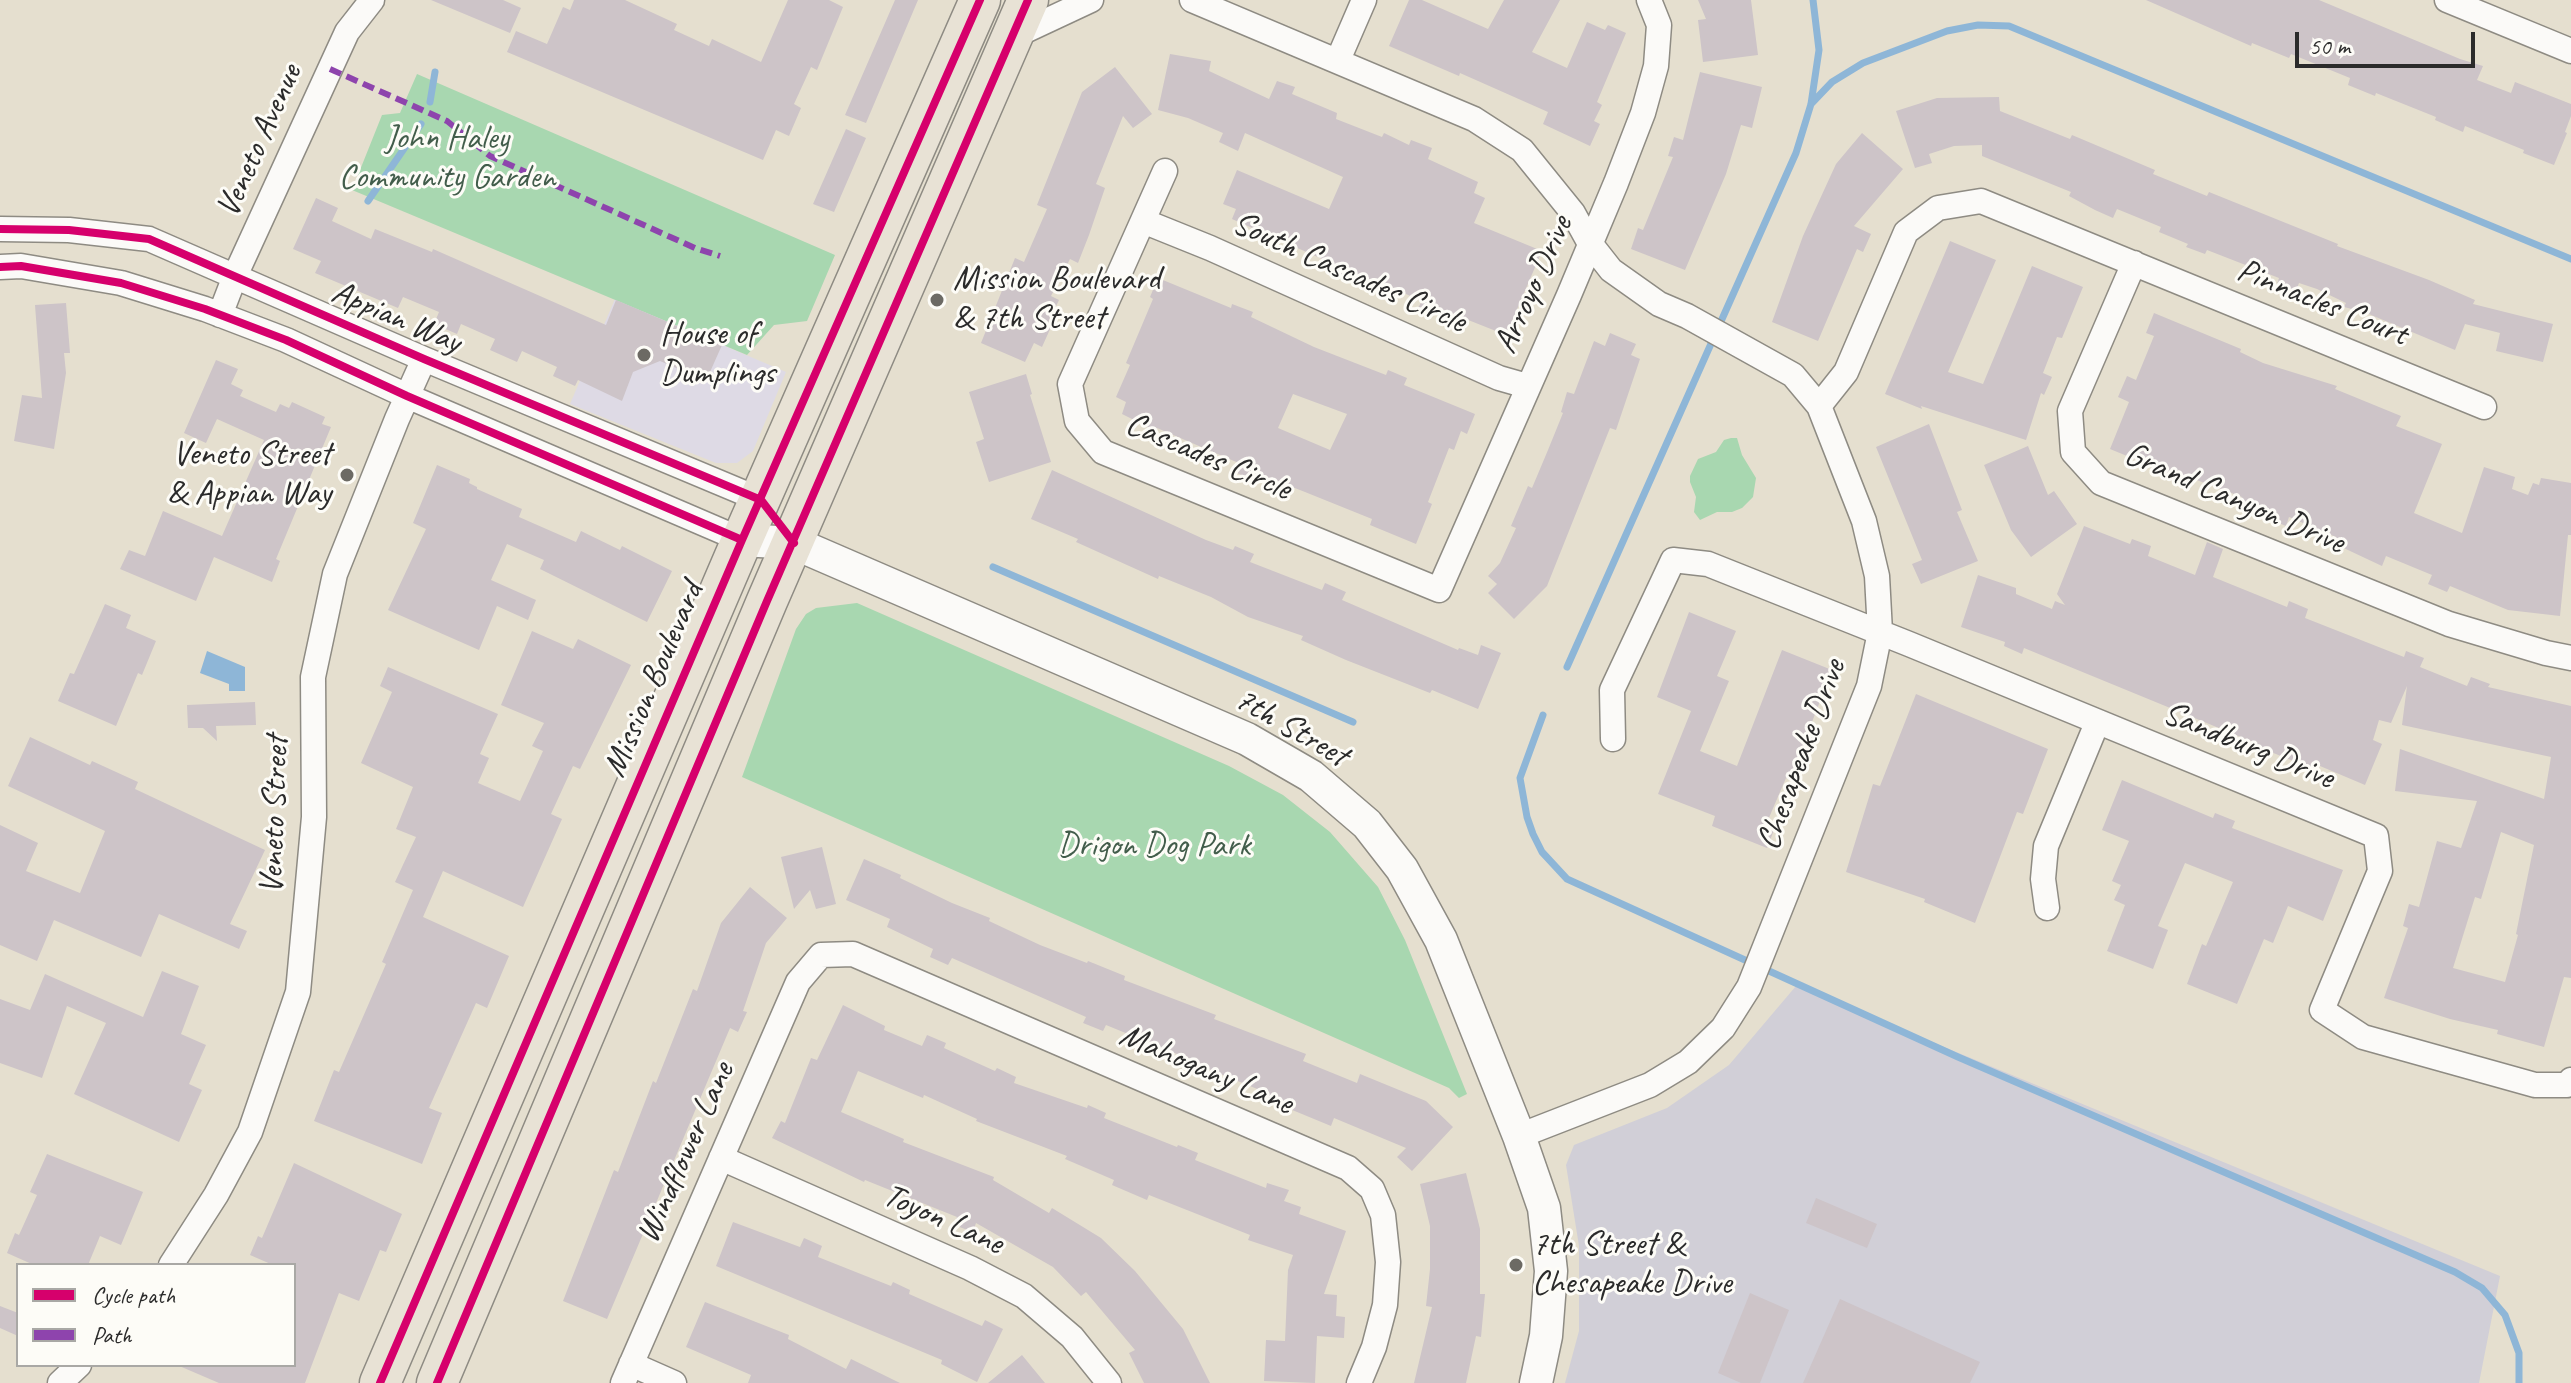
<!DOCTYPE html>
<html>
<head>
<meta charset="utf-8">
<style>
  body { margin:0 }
  #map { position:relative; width:2571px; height:1383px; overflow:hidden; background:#e5dfcf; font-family:Caveat,sans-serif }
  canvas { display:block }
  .legend { position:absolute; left:16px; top:1263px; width:280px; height:104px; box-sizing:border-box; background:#fdfcf7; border:2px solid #a9a8a5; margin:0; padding:10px 14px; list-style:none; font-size:24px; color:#2b2b2b }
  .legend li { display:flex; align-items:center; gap:16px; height:40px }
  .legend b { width:40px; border:2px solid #a9a8a5 }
  .scale { position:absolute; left:2295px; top:32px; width:180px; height:36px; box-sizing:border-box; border:4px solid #2b2b2b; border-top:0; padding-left:10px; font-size:24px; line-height:28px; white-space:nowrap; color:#2b2b2b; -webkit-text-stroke:6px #fdfcf7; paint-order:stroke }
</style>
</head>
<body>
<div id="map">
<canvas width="2571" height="1383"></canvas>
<ul class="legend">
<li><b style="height:10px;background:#d6006c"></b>Cycle path</li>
<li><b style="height:10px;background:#8e44ad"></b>Path</li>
</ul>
<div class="scale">50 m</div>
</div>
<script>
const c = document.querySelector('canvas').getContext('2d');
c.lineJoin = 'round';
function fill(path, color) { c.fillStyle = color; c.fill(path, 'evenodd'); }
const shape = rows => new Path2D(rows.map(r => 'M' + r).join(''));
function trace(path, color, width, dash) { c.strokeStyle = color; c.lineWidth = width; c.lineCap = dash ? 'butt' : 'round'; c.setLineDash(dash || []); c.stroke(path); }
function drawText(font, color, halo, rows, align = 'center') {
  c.font = font + ' Caveat,sans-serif'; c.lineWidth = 6; c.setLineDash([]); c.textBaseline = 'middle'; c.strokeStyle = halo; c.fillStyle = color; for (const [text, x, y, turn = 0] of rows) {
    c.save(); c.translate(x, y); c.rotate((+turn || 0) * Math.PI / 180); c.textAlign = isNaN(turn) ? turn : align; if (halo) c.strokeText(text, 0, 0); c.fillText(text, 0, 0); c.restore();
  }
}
const built = shape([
  [615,299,786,372,753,451,737,463,716,463,570,404]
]);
const industrial = shape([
  [1796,986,2500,1276,2479,1383,1565,1383,1579,1331,1579,1246,1566,1165,1574,1145,1667,1108,1729,1065]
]);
const green = shape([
  [417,74,835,255,807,321,774,325,747,355,352,190,382,115,400,113],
  [1731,438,1737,438,1742,455,1756,478,1753,497,1742,508,1732,512,1717,512,1700,520,1694,512,1696,497,1690,482,1690,476,1698,459,1716,452,1724,440],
  [857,603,1229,766,1283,795,1330,832,1378,887,1405,940,1467,1094,1459,1098,1449,1088,742,777,796,629,806,614,816,608]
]);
const water = shape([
  [207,651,245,667,245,691,229,691,229,684,200,673]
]);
const stream = shape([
  [430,102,435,72],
  [1811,104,1832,82,1863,63,1947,31,1978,25,2009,26,2571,259],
  [368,201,421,124],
  [993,567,1353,722],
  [1567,667,1796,153,1811,104,1819,50,1813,0],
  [1543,715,1520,778,1527,817,1533,834,1542,852,1567,879,1958,1057,2455,1272,2482,1288,2505,1315,2519,1353,2519,1383]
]);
const building = shape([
  [431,0,503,0,521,8,510,33],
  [574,0,625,0,677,24,674,30,709,46,712,39,761,62,788,0,829,0,843,7,817,70,811,67,794,104,801,108,789,136,776,130,763,160,507,52,516,31,547,44,563,7,570,10],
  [895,0,918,0,866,123,845,115],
  [1409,0,1422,0,1488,29,1504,0,1560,0,1532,52,1567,68,1587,22,1605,30,1608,25,1626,33,1597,102,1602,105,1594,121,1600,124,1590,146,1543,124,1548,112,1460,73,1459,76,1389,46],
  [1698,0,1751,0,1758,55,1703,62,1698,20,1706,19],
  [2146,0,2319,0,2460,59,2483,66,2477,80,2511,93,2515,82,2571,104,2571,116,2565,132,2567,133,2554,165,2523,153,2524,150,2465,126,2463,132,2435,120,2436,117,2376,93,2375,96,2348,85,2350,78,2291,54,2289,58,2252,43,2251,46],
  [1170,54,1211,61,1209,71,1269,99,1277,81,1295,87,1292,94,1337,113,1336,119,1382,137,1384,133,1409,145,1411,140,1432,148,1428,159,1478,182,1474,193,1485,198,1474,223,1542,251,1506,335,1438,308,1434,316,1418,308,1422,301,1374,280,1371,288,1353,281,1326,268,1329,262,1232,219,1236,209,1223,204,1237,170,1329,209,1343,177,1245,133,1238,151,1219,142,1223,133,1188,118,1158,110],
  [1115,67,1152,114,1133,128,1123,116,1096,184,1105,188,1089,235,1078,263,1070,259,1051,296,1059,300,1047,325,1051,327,1042,347,1034,343,1025,362,981,343,1015,258,1024,262,1047,209,1037,205,1082,92],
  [1700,72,1762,87,1752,128,1741,125,1726,174,1685,270,1631,249,1638,228,1643,230,1673,157,1668,156,1674,137,1683,140],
  [1999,97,2000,111,2070,139,2072,135,2155,170,2153,174,2207,196,2209,192,2338,244,2337,246,2429,280,2475,300,2473,304,2553,324,2543,362,2496,351,2500,333,2465,324,2455,350,2364,312,2344,307,2346,303,2317,289,2299,283,2296,291,2277,284,2279,278,2207,250,2205,254,2186,247,2188,244,2159,232,2161,227,2117,209,2113,218,2095,210,2069,196,2071,192,1982,156,1982,145,1954,146,1929,154,1932,163,1915,168,1896,111,1937,98],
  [846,129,866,138,834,212,813,204],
  [1862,133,1903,169,1854,226,1871,234,1863,252,1857,249,1818,341,1772,322,1803,236,1836,164],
  [316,198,338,208,332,221,371,239,375,229,432,252,433,249,606,325,616,300,722,345,706,381,660,361,633,372,622,401,578,380,575,386,553,376,557,367,522,351,517,362,490,350,495,339,461,324,457,334,434,324,439,312,403,297,398,308,315,273,321,261,293,249],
  [1950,241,1996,260,1948,372,1983,384,2032,266,2083,287,2062,338,2057,337,2043,373,2052,377,2044,395,2041,393,2026,440,1921,406,1922,409,1885,394],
  [1158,278,1231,308,1232,304,1253,312,1251,317,1314,347,1386,375,1388,370,1407,378,1404,385,1475,414,1467,434,1461,431,1454,450,1449,448,1428,502,1432,504,1416,544,1370,525,1372,519,1305,492,1259,474,1256,481,1237,473,1241,464,1157,428,1156,431,1122,414,1126,402,1116,397,1130,365,1126,363,1153,299,1150,297],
  [1293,394,1347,414,1330,450,1278,428],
  [66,303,70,353,64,353,66,373,54,449,14,441,22,395,42,398,35,305],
  [2154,313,2241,349,2240,352,2263,363,2337,386,2335,389,2401,416,2396,426,2442,444,2414,513,2462,533,2484,467,2515,477,2512,489,2528,495,2533,483,2539,485,2541,478,2571,483,2571,535,2568,535,2560,616,2508,610,2450,586,2447,592,2428,584,2432,575,2386,556,2382,566,2333,543,2336,537,2289,517,2286,526,2238,506,2242,497,2194,479,2193,483,2110,449,2129,402,2118,397,2127,376,2136,380,2154,336,2146,333],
  [1610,333,1636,344,1631,355,1640,359,1616,430,1610,428,1547,586,1514,619,1488,593,1497,584,1488,576,1500,563,1516,528,1511,526,1528,486,1532,488,1548,450,1563,413,1561,412,1567,392,1574,394,1594,341,1605,346],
  [216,360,238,369,231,384,243,390,240,396,276,412,280,404,289,408,292,402,325,417,322,424,331,427,276,559,280,561,272,582,214,557,196,601,120,569,129,550,145,556,163,511,222,536,264,440,217,419,206,443,184,433],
  [1026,374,1032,394,1030,395,1051,462,989,482,976,442,984,439,969,392],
  [1929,424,1962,510,1957,512,1978,561,1921,584,1912,564,1922,560,1876,447],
  [2028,446,2048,495,2054,491,2077,524,2031,557,2011,530,1984,465],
  [437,465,470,479,469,483,477,487,477,489,522,509,519,517,576,542,581,531,620,550,622,546,672,571,647,622,540,569,544,560,507,544,491,580,536,600,528,620,497,606,479,650,388,610,426,529,413,523],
  [1052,470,1206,540,1233,550,1235,546,1254,554,1250,562,1322,590,1325,583,1346,592,1342,600,1458,650,1459,648,1478,655,1481,645,1501,653,1478,709,1432,690,1430,693,1346,660,1301,640,1303,636,1248,617,1211,597,1159,576,1158,579,1076,542,1078,539,1031,519],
  [2084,526,2130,544,2132,539,2151,546,2148,556,2195,575,2207,542,2223,549,2213,577,2287,607,2289,601,2308,609,2305,618,2404,657,2406,651,2424,658,2420,667,2467,686,2471,677,2490,684,2488,687,2571,706,2571,978,2564,977,2544,1047,2497,1034,2498,1030,2450,1019,2384,998,2408,928,2403,926,2409,904,2419,907,2437,841,2461,848,2477,801,2395,791,2400,749,2544,799,2551,757,2402,725,2407,686,2391,723,2379,720,2373,740,2382,744,2365,785,2320,766,2318,771,2271,752,2269,758,2250,750,2253,742,2024,648,2022,654,2004,646,2005,642,1961,627,1978,575,2016,588,2016,594,2052,609,2055,601,2065,605,2057,594],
  [2501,832,2534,845,2516,934,2518,935,2505,982,2453,968,2475,897,2481,899],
  [105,604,131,615,126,628,156,641,142,675,138,673,116,726,58,701,70,673,74,674],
  [1689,612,1736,631,1717,676,1729,681,1700,751,1737,766,1782,650,1832,670,1807,735,1812,737,1805,757,1800,755,1790,780,1786,778,1765,827,1774,830,1767,848,1712,826,1715,816,1658,794,1691,711,1657,697],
  [532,631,573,649,578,639,631,665,580,769,573,766,551,814,562,819,523,907,443,871,423,917,509,956,487,1008,476,1003,429,1108,442,1113,422,1164,314,1121,334,1070,339,1072,386,964,382,962,413,890,395,882,416,837,396,829,413,787,361,763,392,692,380,686,388,667,498,714,480,754,489,758,478,783,520,801,543,751,532,746,544,723,501,705],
  [1916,694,2048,749,2023,814,2017,812,1975,923,1924,902,1925,899,1846,872,1873,784,1880,786],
  [255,702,256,725,216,726,217,741,203,728,188,728,187,705],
  [30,737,90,765,92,761,138,782,135,789,265,850,230,924,247,931,239,949,159,914,141,957,54,920,37,961,0,945,0,825,38,843,26,871,80,893,105,831,8,786],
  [2122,780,2213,818,2215,813,2235,821,2232,828,2343,870,2323,921,2288,906,2273,943,2264,939,2237,1004,2187,984,2202,944,2206,946,2233,882,2185,863,2158,926,2168,930,2153,969,2107,951,2125,905,2114,900,2121,885,2112,881,2129,841,2102,830],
  [822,847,836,904,816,909,810,890,794,909,781,857],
  [864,859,901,875,900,878,952,903,990,918,989,921,1040,945,1087,963,1088,961,1125,976,1124,980,1216,1015,1214,1019,1306,1054,1303,1061,1357,1083,1360,1074,1426,1101,1453,1127,1412,1171,1397,1157,1406,1148,1334,1118,1331,1126,1285,1107,1284,1109,1264,1101,1267,1093,1196,1064,1194,1070,1174,1063,1177,1054,1106,1025,1103,1031,1083,1023,1086,1017,952,958,948,965,930,957,933,949,887,927,890,919,846,900],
  [750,887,787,918,766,943,743,1011,747,1012,738,1032,730,1028,607,1319,563,1301,614,1170,618,1172,653,1081,656,1083,693,989,697,991,721,923],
  [162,971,199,986,181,1034,206,1045,189,1084,202,1090,179,1142,74,1094,106,1023,67,1006,42,1078,0,1063,0,999,30,1010,45,974,143,1017],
  [843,1005,885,1026,884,1030,922,1046,927,1035,946,1043,944,1048,995,1071,997,1068,1016,1077,1014,1083,1087,1108,1088,1105,1106,1113,1104,1118,1177,1147,1178,1145,1198,1153,1195,1160,1266,1188,1267,1183,1289,1190,1284,1201,1301,1207,1299,1214,1346,1231,1324,1294,1337,1295,1336,1316,1345,1317,1344,1338,1317,1336,1315,1383,1264,1381,1266,1340,1285,1341,1288,1270,1293,1255,1248,1240,1250,1235,1149,1195,1147,1200,1112,1185,1114,1180,1065,1159,1067,1156,976,1121,977,1119,924,1095,923,1098,858,1071,841,1112,904,1139,903,1142,994,1177,993,1180,1049,1213,1052,1208,1101,1238,1135,1271,1183,1329,1210,1383,1144,1383,1129,1353,1135,1350,1086,1292,1081,1296,1053,1267,976,1223,973,1232,954,1225,957,1217,865,1180,864,1182,772,1138,781,1121,785,1123,811,1058,817,1060],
  [47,1154,143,1192,121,1245,100,1236,88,1265,34,1265,7,1253,15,1233,19,1235,37,1195,30,1192],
  [294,1163,402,1214,386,1252,380,1250,359,1301,339,1293,305,1383,219,1383,177,1365,294,1365,294,1265,273,1265,250,1255,258,1236,262,1238],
  [1466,1173,1480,1229,1480,1294,1485,1294,1481,1337,1476,1336,1466,1383,1414,1383,1432,1307,1426,1306,1430,1269,1430,1226,1420,1184],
  [1816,1198,1877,1224,1867,1248,1806,1223],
  [733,1222,800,1247,804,1238,822,1246,818,1257,891,1286,893,1282,910,1290,909,1294,982,1326,985,1320,1003,1329,977,1382,941,1364,942,1360,716,1266],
  [1750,1293,1789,1310,1760,1383,1741,1383,1718,1373],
  [1840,1299,1980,1362,1970,1383,1803,1383],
  [705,1302,789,1335,788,1339,846,1369,851,1359,900,1383,748,1383,751,1375,686,1347],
  [0,1306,18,1313,18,1336,0,1328],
  [1022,1355,1045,1383,988,1383]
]);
const minor = shape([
  [1192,0,1474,119,1522,150,1573,213,1589,242,1611,270,1659,304,1687,316,1793,375,1819,406,1864,521,1877,576,1880,632,1869,686,1749,987,1723,1028,1688,1062,1650,1085,1519,1136],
  [2447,0,2571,51],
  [1012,37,1091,0],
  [1338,60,1364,0],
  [1165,171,1070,384,1077,421,1103,452,1439,590,1569,295,1616,183,1643,113,1656,66,1659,25,1649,0],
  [1143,221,1210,248,1499,378,1527,386],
  [0,229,69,230,149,239,424,359,761,500],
  [2134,263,2070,411,2073,452,2101,483,2449,624,2546,653,2571,658],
  [0,267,21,266,121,283,205,309,286,340,407,396,742,540],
  [220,315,235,276,347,32,372,0],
  [1819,406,1846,372,1906,232,1938,208,1981,201,2484,407],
  [1613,739,1612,690,1673,560,1708,564,1909,644,2376,836,2380,871,2322,1010,2363,1037,2535,1085,2567,1085,2571,1080],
  [2047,908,2043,879,2046,846,2097,723],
  [721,1158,970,1268,1024,1296,1072,1337,1109,1383],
  [171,1265,216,1195,250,1132,298,992,314,817,313,677,335,574,397,419,424,359],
  [631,1364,674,1383],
  [60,1383,79,1365],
  [623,1383,798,982,821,955,853,954,1348,1168,1372,1189,1383,1215,1388,1262,1385,1305,1374,1347,1359,1383]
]);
const tertiary = shape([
  [742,540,794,543,1247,739,1311,776,1367,824,1402,869,1441,940,1519,1136,1544,1208,1551,1271,1546,1336,1536,1383]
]);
const primary = shape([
  [380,1383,742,540,980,0],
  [437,1383,767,601,1028,0]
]);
const quiet = shape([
  [330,69,447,121,490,156,695,248,720,256]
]);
const cycleway = shape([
  [0,229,69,230,149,239,424,359,761,500,794,543],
  [0,267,21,266,121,283,205,309,286,340,407,396,742,540],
  [380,1383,742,540,980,0],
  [437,1383,767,601,1028,0]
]);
const markers = [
  [937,300,8,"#6c6a64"],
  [644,355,8,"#6c6a64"],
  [347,475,8,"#6c6a64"],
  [1516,1265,8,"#6c6a64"]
];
const parkNames = [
  ["John Haley",447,139],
  ["Community Garden",447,178],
  ["Drigon Dog Park",1154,846]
];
const streetNames = [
  ["Veneto Avenue",260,141,-66],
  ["South Cascades Circle",1349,273,24],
  ["Arroyo Drive",1534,285,-66],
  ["Pinnacles Court",2322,303,22],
  ["Appian Way",396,318,23],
  ["Cascades Circle",1208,457,23],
  ["Grand Canyon Drive",2234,499,23],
  ["Mission Boulevard",654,680,-67],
  ["7th Street",1291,728,30],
  ["Sandburg Drive",2248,746,22],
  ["Chesapeake Drive",1802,755,-70],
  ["Veneto Street",275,815,-88],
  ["Mahogany Lane",1206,1070,23],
  ["Windflower Lane",686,1153,-66],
  ["Toyon Lane",943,1220,24]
];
const poiNames = [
  ["Mission Boulevard",953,280],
  ["& 7th Street",953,319],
  ["House of",660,335],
  ["Dumplings",660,374],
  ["Veneto Street",331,455,"right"],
  ["& Appian Way",331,494,"right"],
  ["7th Street &",1532,1245],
  ["Chesapeake Drive",1532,1284]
];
fill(built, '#dedae5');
fill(industrial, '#d1cfd7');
fill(green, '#a8d7b0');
fill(water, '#8eb6d7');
trace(stream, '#8eb6d7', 7);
fill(building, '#cdc4c8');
trace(minor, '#8e8b83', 27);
trace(tertiary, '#8e8b83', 35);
trace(primary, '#8e8b83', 43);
trace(minor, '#fbfaf8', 24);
trace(tertiary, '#fbfaf8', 32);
trace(primary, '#e8e2d5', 40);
trace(quiet, '#8e44ad', 6, [12, 6]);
trace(cycleway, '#d6006c', 8);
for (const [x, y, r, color] of markers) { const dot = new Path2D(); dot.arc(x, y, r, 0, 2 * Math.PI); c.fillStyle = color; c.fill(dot); trace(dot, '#fdfcf7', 3); }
drawText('34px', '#425d4b', '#fdfcf7', parkNames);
drawText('34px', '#2b2b2b', '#fdfcf7', streetNames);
drawText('34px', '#2b2b2b', '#fdfcf7', poiNames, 'left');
</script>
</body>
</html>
